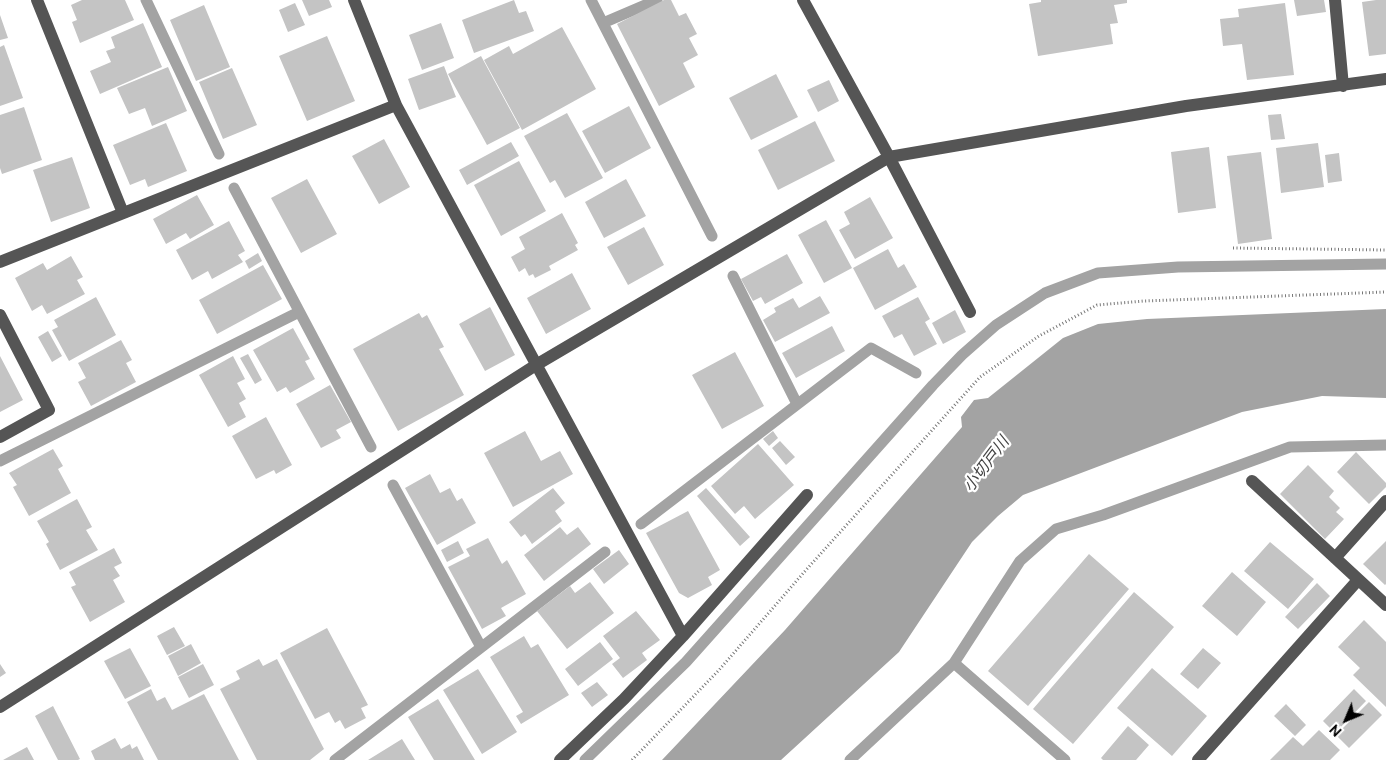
<!DOCTYPE html>
<html>
<head>
<meta charset="utf-8">
<style>
  body { margin:0 }
  #map { position:relative; width:1386px; height:760px; overflow:hidden; background:#fff; font-family:Ubuntu,sans-serif }
  canvas { display:block }
  .north { position:absolute; left:1321px; top:695px; width:50px; height:50px; -webkit-text-stroke:4px #fff; paint-order:stroke; rotate:225deg; font-size:14px; font-weight:700; line-height:20px; text-align:center; color:#000 }
  .north::after { content:''; display:block; margin:auto; width:18px; height:22px; background:#000; clip-path:polygon(50% 0,100% 100%,50% 72%,0 100%) }
</style>
</head>
<body>
<div id="map">
<canvas width="1386" height="760"></canvas>
<div class="north">N</div>
</div>
<script>
const c = document.querySelector('canvas').getContext('2d');
c.lineJoin = 'round';
function fill(path, color) { c.fillStyle = color; c.fill(path, 'evenodd'); }
const shape = rows => new Path2D(rows.map(r => 'M' + r).join(''));
function trace(path, color, width, dash) { c.strokeStyle = color; c.lineWidth = width; c.lineCap = dash ? 'butt' : 'round'; c.setLineDash(dash || []); c.stroke(path); }
function drawText(font, color, halo, rows, align = 'center') {
  c.font = font + ' Ubuntu,"Noto Sans JP",sans-serif'; c.lineWidth = 4.5; c.setLineDash([]); c.textBaseline = 'middle'; c.strokeStyle = halo; c.fillStyle = color; for (const [text, x, y, turn = 0] of rows) {
    c.save(); c.translate(x, y); c.rotate((+turn || 0) * Math.PI / 180); c.textAlign = isNaN(turn) ? turn : align; if (halo) c.strokeText(text, 0, 0); c.fillText(text, 0, 0); c.restore();
  }
}
const water = shape([
  [1386,309,1386,398,1322,396,1242,412,1023,495,998,516,972,542,899,652,781,760,662,760,785,630,962,427,961,417,974,400,988,398,1063,338,1098,324,1147,319]
]);
const stream = shape([
  [146,0,219,154],
  [591,0,712,236],
  [603,23,657,0],
  [234,188,371,447],
  [733,276,797,404],
  [0,461,299,312],
  [393,485,481,647],
  [641,524,871,348,916,373],
  [954,663,1065,760],
  [335,760,605,552],
  [585,760,686,662,933,385,962,355,996,325,1045,293,1098,273,1178,267,1386,264],
  [850,760,954,663,1020,561,1056,529,1103,515,1290,447,1386,445]
]);
const building = shape([
  [82,0,125,0,134,20,80,43,72,22,77,20,71,5],
  [302,0,329,0,332,7,309,16],
  [514,0,519,13,526,11,534,31,474,53,462,20],
  [664,0,671,0,679,16,686,13,697,34,689,38,698,55,683,63,695,87,659,106,617,24],
  [1041,0,1127,0,1127,3,1114,5,1118,23,1110,24,1113,44,1038,56,1029,4,1041,2],
  [1294,0,1324,0,1326,12,1297,16],
  [1376,0,1386,0,1386,54,1369,56,1362,2],
  [295,3,305,25,288,32,279,10],
  [1285,3,1294,75,1247,80,1242,44,1223,46,1220,19,1239,17,1238,9],
  [204,5,230,67,196,81,170,20],
  [0,15,8,38,0,40],
  [143,23,162,67,100,94,90,71,111,62,106,51,115,48,111,37],
  [441,23,454,58,422,70,409,35],
  [562,27,596,89,522,130,484,60,509,46,513,54],
  [327,36,355,101,307,121,279,56],
  [4,45,23,98,0,106,0,47],
  [481,56,520,128,487,145,448,74],
  [444,66,456,97,419,110,408,79],
  [168,67,187,111,152,126,145,108,129,114,117,88],
  [232,68,257,125,223,139,199,82],
  [776,74,798,117,751,140,729,98],
  [829,80,839,101,818,112,807,90],
  [629,106,651,148,605,173,582,131],
  [24,107,42,160,2,174,0,168,0,115],
  [567,113,603,178,565,198,555,180,550,183,524,136],
  [1281,114,1285,139,1271,140,1268,115],
  [815,121,835,161,778,190,758,150],
  [166,123,187,171,148,187,145,179,130,185,113,145],
  [384,139,410,187,379,204,352,156],
  [511,142,519,156,467,185,459,170],
  [1318,143,1324,187,1281,193,1276,148],
  [1209,147,1216,208,1178,213,1171,152],
  [1261,152,1272,239,1238,244,1227,156],
  [1339,153,1342,181,1328,183,1325,155],
  [72,157,90,208,51,222,33,170],
  [519,161,546,211,501,236,474,185],
  [307,179,337,234,301,253,271,198],
  [626,179,646,216,604,238,585,202],
  [197,195,214,225,190,239,186,233,166,244,153,219],
  [870,197,893,238,855,259,839,230,850,224,844,212],
  [562,213,578,243,575,245,578,250,549,266,551,270,535,278,533,274,529,276,525,268,519,272,511,257,525,249,519,237],
  [826,220,852,268,824,283,798,235],
  [229,221,245,251,238,255,243,262,212,279,208,271,192,280,176,250],
  [644,227,664,265,628,285,607,247],
  [888,249,898,268,904,264,917,287,875,310,853,268],
  [258,253,262,261,249,269,245,261],
  [787,254,803,283,765,304,761,297,753,301,741,279],
  [71,256,83,277,77,280,85,294,47,314,42,305,32,311,15,278,43,263,47,270],
  [263,265,282,299,217,334,199,300],
  [572,273,591,309,546,334,527,298],
  [820,296,830,313,775,342,763,320,776,312,774,308,793,298,799,308],
  [96,297,116,335,69,361,52,330,58,327,54,320],
  [918,297,930,319,925,322,937,344,914,356,902,334,894,338,882,316],
  [490,307,515,355,485,371,459,324],
  [955,310,966,332,943,344,932,323],
  [419,313,422,318,427,315,444,347,439,349,464,395,398,431,353,349],
  [832,326,845,351,796,378,782,353],
  [293,328,310,359,305,361,315,379,290,393,286,387,277,392,253,350],
  [48,331,62,356,52,362,38,337],
  [121,340,132,360,126,363,136,382,91,406,78,382,86,378,78,363],
  [735,352,764,406,722,429,692,375],
  [248,354,262,380,255,384,240,358],
  [0,356,23,400,0,412],
  [233,356,245,379,237,383,246,399,239,403,246,417,228,427,199,375],
  [330,385,351,422,336,430,341,438,321,448,296,404],
  [266,417,292,465,276,474,274,470,256,479,232,436],
  [525,431,541,461,560,451,573,474,513,507,484,453],
  [773,431,778,438,769,446,763,439],
  [780,441,795,457,786,465,772,448],
  [758,444,794,485,755,519,744,506,735,514,711,486],
  [53,449,63,466,58,469,71,493,29,516,13,487,17,485,9,473],
  [1356,452,1386,483,1386,487,1369,504,1337,472],
  [1308,465,1334,491,1329,497,1340,508,1336,512,1344,519,1325,539,1280,494],
  [430,474,440,493,450,488,457,501,462,498,476,523,437,545,405,488],
  [553,488,565,503,555,511,562,521,532,544,525,534,521,537,509,522],
  [706,488,750,537,740,546,697,496],
  [77,499,92,527,86,530,98,550,60,570,46,544,49,542,37,521],
  [688,511,720,570,708,577,712,585,688,598,679,593,646,533],
  [560,527,567,535,578,527,591,544,544,581,524,555],
  [488,538,502,564,507,560,526,594,501,608,506,616,482,629,448,567,470,556,466,549],
  [458,541,464,553,447,562,441,550],
  [1386,541,1386,584,1385,585,1363,564],
  [1270,542,1314,579,1288,609,1244,571],
  [114,548,122,563,114,567,120,576,113,580,125,602,90,622,71,587,76,585,69,572],
  [619,550,629,564,604,584,593,569],
  [1089,554,1129,589,1028,706,988,671],
  [1232,572,1266,602,1237,636,1202,606],
  [590,582,614,613,567,649,537,611,570,586,575,593],
  [1317,583,1330,596,1298,629,1285,617],
  [1134,592,1174,627,1073,744,1033,709],
  [636,611,660,640,642,653,647,660,623,678,612,664,620,658,603,636],
  [1364,620,1386,642,1386,707,1353,675,1360,668,1338,647],
  [174,627,185,646,167,655,157,636],
  [327,628,368,705,361,708,366,718,345,729,340,720,335,723,329,712,315,719,280,653],
  [524,636,531,648,538,644,569,695,521,724,516,716,523,712,490,657],
  [600,642,613,659,578,686,565,669],
  [191,644,201,663,178,676,168,656],
  [130,648,151,686,125,699,104,661],
  [1203,648,1221,663,1198,689,1180,674],
  [259,659,263,666,277,659,324,749,310,760,257,760,220,689,240,679,236,671],
  [0,664,6,673,0,677],
  [203,664,214,685,189,698,178,677],
  [1152,668,1207,716,1172,756,1117,708],
  [478,669,517,732,482,754,443,690],
  [597,682,608,695,592,707,581,693],
  [151,689,157,701,165,697,172,710,204,694,239,760,158,760,127,702],
  [1354,689,1366,701,1335,733,1323,721],
  [438,699,475,760,434,760,408,717],
  [1369,702,1382,715,1349,748,1336,735],
  [1286,704,1306,725,1295,736,1274,716],
  [53,706,80,759,78,760,58,760,35,716],
  [1128,726,1149,745,1136,760,1103,760,1101,758],
  [1319,730,1340,750,1330,760,1270,760,1293,737,1303,746],
  [115,738,121,749,130,744,132,749,137,746,144,760,95,760,91,751],
  [402,739,415,760,368,760],
  [27,747,34,760,3,760]
]);
const path = shape([
  [1233,248,1386,250],
  [632,760,719,670,806,570,980,377,1039,336,1097,305,1144,301,1386,292]
]);
const minor = shape([
  [37,0,123,213],
  [354,0,396,105,683,636],
  [803,0,889,157,970,312],
  [1335,0,1343,86],
  [0,262,396,105],
  [0,315,49,410,0,437],
  [1252,481,1386,605],
  [1335,558,1386,501],
  [0,707,536,365,889,157,1186,106,1386,79],
  [560,760,624,699,683,636,807,495],
  [1198,760,1358,580]
]);
const waterNames = [
  ["小切戸川",986,464,-53]
];
fill(water, '#a3a3a3');
trace(stream, '#a3a3a3', 11);
fill(building, '#c4c4c4');
trace(path, '#777', 3, [1, 2.5]);
trace(minor, '#555', 12);
drawText('italic 16px', '#444', '#fff', waterNames);
</script>
</body>
</html>
